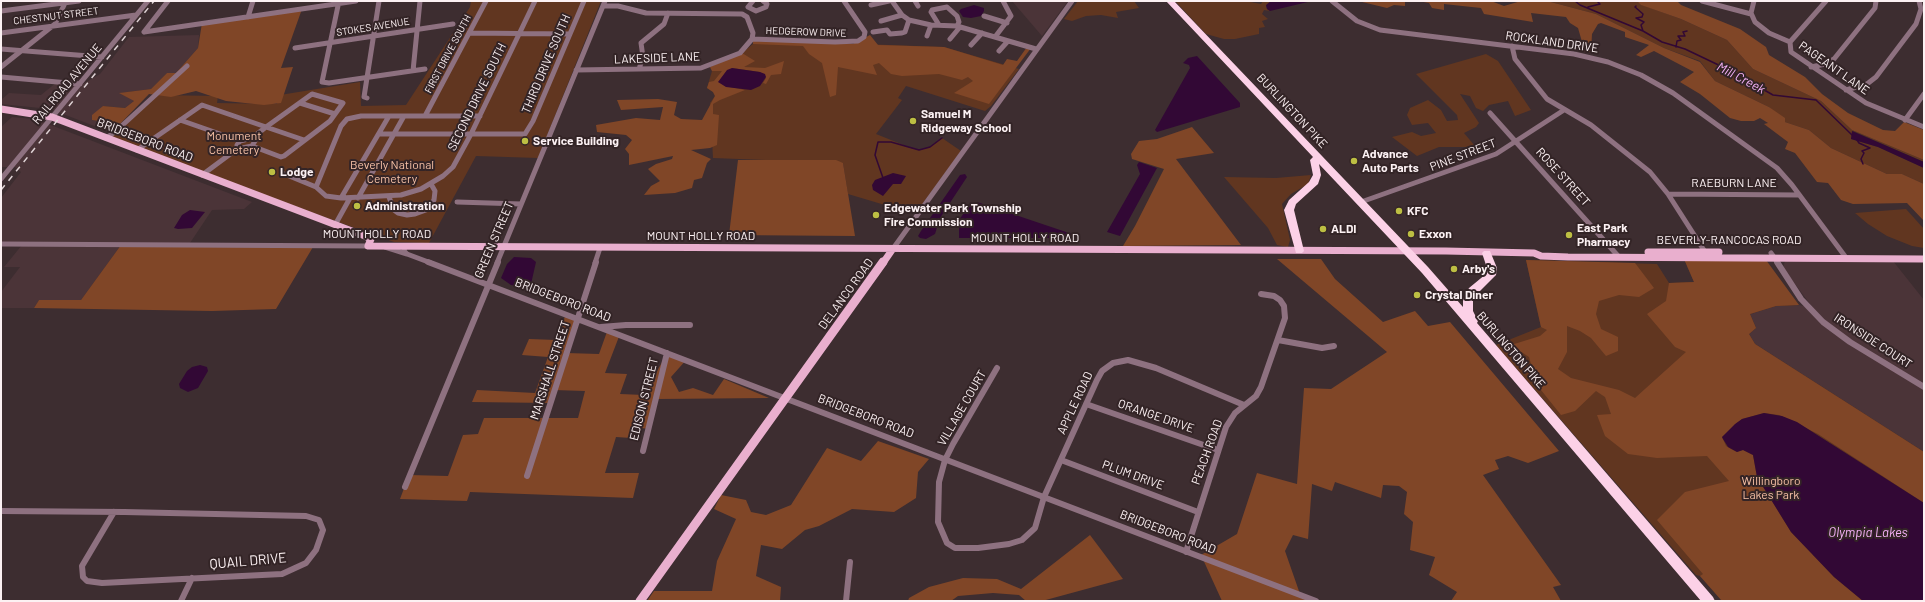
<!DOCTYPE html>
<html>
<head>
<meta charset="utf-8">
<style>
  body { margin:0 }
  #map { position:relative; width:1925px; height:602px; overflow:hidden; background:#3d2d30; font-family:Barlow,sans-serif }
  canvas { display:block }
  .frame { position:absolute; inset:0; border:2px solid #fcf1f3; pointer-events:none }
</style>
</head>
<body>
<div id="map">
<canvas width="1925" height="602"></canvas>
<div class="frame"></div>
</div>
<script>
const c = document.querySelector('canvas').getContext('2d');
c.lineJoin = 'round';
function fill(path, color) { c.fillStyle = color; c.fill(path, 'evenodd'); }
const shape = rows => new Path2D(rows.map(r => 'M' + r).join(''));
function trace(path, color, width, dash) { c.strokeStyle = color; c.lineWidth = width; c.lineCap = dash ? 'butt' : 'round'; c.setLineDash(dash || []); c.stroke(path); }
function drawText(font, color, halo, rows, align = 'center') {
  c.font = font + ' Barlow,sans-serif'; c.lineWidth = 4; c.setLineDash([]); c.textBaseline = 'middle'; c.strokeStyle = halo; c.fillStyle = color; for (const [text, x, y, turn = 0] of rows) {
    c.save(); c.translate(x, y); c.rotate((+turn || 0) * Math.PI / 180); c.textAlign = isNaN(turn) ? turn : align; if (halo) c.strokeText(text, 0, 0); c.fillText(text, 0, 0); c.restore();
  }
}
const built = shape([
  [1012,1,1068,1,1042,36],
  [199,35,198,48,176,73,167,73,151,89,120,93,134,101,125,108,103,106,92,120,120,124,110,132,50,109,1,104,1,100,9,93,41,95,57,82,83,84,100,74,129,37],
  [12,117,35,119,252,202,244,209,212,210,188,246,121,245,81,300,39,300,34,308,1,308,1,292,20,267,4,267,22,245,1,245,1,198,21,172,15,167,1,167,1,127],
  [1785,261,1893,261,1924,300,1924,452,1755,344,1749,334,1756,328,1750,314,1776,306,1799,305,1813,308,1783,268]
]);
const green = shape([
  [471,1,601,1,538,158,476,156,429,243,394,242,108,139,155,95,218,96,217,103,277,104,280,95,360,82,361,106,406,105,470,7],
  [1078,1,1134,1,1139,8,1116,12,1118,18,1101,15,1086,16,1072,21,1064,19],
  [1175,1,1245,1,1261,4,1263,1,1271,1,1266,6,1267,9,1270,11,1264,10,1262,14,1268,19,1262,21,1265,27,1259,28,1259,34,1235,39,1224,39,1206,34],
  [1547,1,1637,1,1642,5,1681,19,1727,40,1753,69,1821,101,1852,130,1924,160,1924,162,1853,131,1851,139,1878,147,1924,168,1924,184,1902,174,1887,174,1831,148,1809,130,1785,122,1769,107,1715,81,1700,61,1664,48,1596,14],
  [753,40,944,47,1019,69,991,106,985,111,906,86,898,98,902,100,876,134,911,148,919,150,930,147,942,138,961,151,915,214,848,194,843,163,713,158,710,103,715,96,713,92,707,88,712,71,710,67,742,53,753,44],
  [1486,54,1498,61,1531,110,1515,116,1508,101,1489,105,1483,111,1476,108,1470,96,1460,94,1479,123,1476,127,1464,133,1480,152,1467,147,1439,147,1417,156,1392,137,1412,132,1421,136,1436,133,1428,123,1412,125,1407,115,1410,108,1428,100,1441,110,1447,121,1458,120,1457,115,1416,74],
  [1311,175,1308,184,1291,194,1282,204,1290,240,1288,247,1277,245,1268,228,1224,177,1276,178],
  [1906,209,1924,229,1924,248,1912,246,1887,236,1868,224,1855,213],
  [1684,259,1799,305,1776,306,1750,314,1756,328,1749,334,1755,344,1924,452,1924,601,1722,601,1700,576,1696,575,1496,345,1541,327,1526,260,1657,264,1669,283,1694,282]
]);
const forest = shape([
  [1358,1,1405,1,1405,6,1394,5,1387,8],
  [1418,1,1491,1,1504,6,1521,1,1547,1,1596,14,1664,48,1700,62,1715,81,1769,107,1785,118,1785,122,1809,130,1831,148,1887,174,1902,174,1924,184,1924,221,1907,203,1853,204,1841,200,1828,183,1817,182,1795,153,1785,149,1788,142,1764,124,1768,123,1760,118,1754,121,1741,121,1730,118,1700,94,1680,82,1694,72,1654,51,1641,57,1636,55,1649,45,1625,37,1625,32,1601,23,1598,24,1592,34,1591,52,1585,52,1578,28,1570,23,1566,17,1531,13,1533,22,1484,14,1481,8,1444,4,1444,10,1432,8,1429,3],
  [1637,1,1677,1,1681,5,1740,29,1766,47,1769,55,1805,77,1822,94,1848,113,1883,130,1895,131,1904,122,1924,130,1924,160,1852,130,1821,101,1753,69,1727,40,1681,19,1641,5],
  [302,9,281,68,293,67,281,103,264,105,226,101,196,91,171,97,149,94,120,124,92,120,92,115,103,106,125,108,134,101,119,93,151,89,167,73,176,73,198,48,202,23],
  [870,35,878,45,944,47,1003,65,1007,59,1017,61,1027,47,1031,48,989,104,954,93,973,81,968,77,962,80,939,74,902,76,891,74,879,63,873,65,877,75,838,67,836,95,830,97,822,63,809,54,803,46,753,44,753,40,853,44],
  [742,53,755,61,744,67,765,68,784,61,781,74,771,75,766,84,763,83,766,78,760,72,732,68,722,83,725,86,745,90,720,100,713,104,713,114,719,115,717,145,710,148,691,150,711,159,707,163,702,178,694,180,692,188,675,193,644,195,651,186,660,181,648,169,656,164,672,159,673,156,629,165,629,154,625,149,632,140,626,135,597,132,596,125,636,118,660,120,663,107,621,110,617,100,658,99,677,102,674,115,681,119,702,120,715,96,713,92,707,88,709,82,714,81,722,71,712,71,710,67],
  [1192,127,1214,153,1176,159,1241,245,1123,246,1135,226,1164,169,1132,159,1131,154,1139,141,1157,139],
  [738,160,836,160,843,163,855,236,729,235],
  [121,245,313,247,276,309,212,311,34,308,39,300,81,300],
  [1277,259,1321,259,1335,279,1383,322,1415,311,1428,326,1450,322,1559,451,1528,463,1508,456,1495,460,1499,469,1483,475,1561,585,1553,587,1561,601,1451,601,1457,592,1429,575,1435,557,1410,550,1413,522,1404,514,1407,492,1399,486,1383,485,1381,498,1335,482,1332,491,1312,484,1308,539,1293,535,1285,551,1300,594,1318,601,1222,601,1201,555,1237,534,1257,473,1297,484,1304,388,1331,389,1387,352],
  [1684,259,1766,260,1799,305,1776,306,1750,314,1756,328,1749,334,1755,344,1924,452,1924,503,1818,434,1779,415,1764,413,1742,419,1722,437,1726,446,1731,449,1737,452,1743,450,1753,455,1757,477,1791,532,1834,577,1863,601,1722,601,1700,576,1703,574,1657,520,1685,492,1729,481,1707,456,1657,458,1628,454,1605,436,1597,415,1611,414,1605,397,1596,391,1575,411,1561,415,1537,385,1529,357,1511,345,1540,336,1547,330,1541,327,1526,260,1635,263,1654,288,1639,297,1619,295,1599,301,1596,314,1601,329,1618,337,1618,351,1606,356,1591,338,1580,331,1567,326,1567,352,1558,369,1571,378,1619,390,1635,398,1686,352,1675,347,1647,314,1666,301,1669,283,1694,282],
  [566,314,577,317,566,353,599,354,608,329,620,334,605,373,627,374,620,394,644,395,667,353,687,359,671,377,679,392,693,388,713,395,724,379,769,398,657,399,649,429,634,427,631,438,616,437,605,473,639,473,633,498,470,492,467,501,400,499,409,475,448,476,463,435,478,434,484,418,578,418,585,391,554,390,550,403,472,402,477,390,535,393,548,357,522,355,529,339,556,340],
  [878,441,929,459,918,472,916,498,894,512,852,509,819,526,805,530,782,549,761,545,756,576,781,587,780,601,647,601,654,591,712,591,717,561,736,519,714,509,721,495,746,500,751,512,766,515,791,505,827,448,861,461],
  [1090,535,1123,579,1042,601,1026,601,1019,595,993,593,958,596,951,601,908,601,909,598,929,587,963,578,997,579,1021,589]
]);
const water = shape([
  [1271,1,1312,1,1270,11,1267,9,1266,5],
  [974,5,984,8,984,11,981,16,971,18,963,17,959,11,961,9],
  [1197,56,1240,103,1240,107,1157,132,1155,130,1190,68,1189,65,1183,63,1188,58],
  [732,68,760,72,765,74,766,77,760,86,751,90,726,87,718,82,727,70],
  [1852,131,1924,162,1924,168,1878,147,1851,139],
  [1139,162,1157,168,1120,236,1107,232,1140,174,1137,165],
  [893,173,906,176,901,184,893,184,883,196,873,190,872,185,875,180],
  [965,174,967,177,940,218,935,234,926,239,920,238,918,236,921,231,960,175],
  [977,202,1072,234,1073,238,959,238,959,220,971,203],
  [190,210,205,212,192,228,178,229,174,228,182,215],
  [514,257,531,258,536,262,531,284,526,288,511,285,501,278,507,264],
  [200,365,207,367,208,371,198,388,188,392,180,388,179,384,187,371,192,367],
  [1764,413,1782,416,1797,422,1924,503,1924,601,1863,601,1834,577,1791,532,1757,477,1753,455,1743,450,1737,452,1728,447,1723,439,1722,437,1735,424,1742,419]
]);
const stream = shape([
  [1575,1,1580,5,1643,31,1662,42,1685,49,1729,70,1773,95,1816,100,1852,135],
  [1636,6,1635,7,1643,14,1642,17,1636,18,1644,22,1641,25,1643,31],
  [1588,7,1600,4,1597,1],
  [1676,47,1677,41,1681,40,1678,36,1685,36,1683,32,1687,31],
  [1857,140,1859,143,1870,148,1862,151,1864,153,1861,159,1863,164],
  [883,178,875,155,878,142,891,142,919,150,930,147,942,138]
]);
const minorFar1 = shape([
  [339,1,322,82,329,83,425,69],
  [753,1,748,7,756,11,766,7,767,4,763,1],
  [892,1,902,15,909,20,931,25,957,26,1036,49],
  [915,1,918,6],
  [1332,1,1357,21,1380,30,1574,54,1608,62,1641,75,1673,93,1777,168,1792,185,1847,259],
  [1702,1,1751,14],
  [1754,1,1751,13,1755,22,1769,33,1790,42],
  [1826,1,1790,42,1791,52,1866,103,1924,127],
  [871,5,889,1],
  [1,11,79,1],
  [984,16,1007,23],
  [248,17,253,1],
  [881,21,902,15],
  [939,25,931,12,932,10,947,7,957,16,959,22,957,26],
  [144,32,356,1],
  [144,32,168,1],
  [873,32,887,30,890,34,902,33,905,32,909,20],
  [1,33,136,15],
  [469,33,570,34],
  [927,36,931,25],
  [995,37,1011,16,1003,1],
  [752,39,835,42,858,41,864,37,865,32,844,1],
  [950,39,960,27],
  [971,45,982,33],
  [1512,46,1515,59,1547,99,1591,125,1650,172,1668,194,1707,255],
  [295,48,453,24],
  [1,49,102,57],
  [999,51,1008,41],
  [1,67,55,24,66,1],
  [1811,67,1825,64,1834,59,1875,8,1876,1],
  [639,69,643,57,641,43,664,24,668,13],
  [576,70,701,68,740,53,752,39,753,33,747,17,742,14,646,13,618,6,603,6],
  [413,71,420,1],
  [1,77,80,84],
  [1846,90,1867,84,1876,77,1916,24,1921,9,1919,1],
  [367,98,364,97,379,1],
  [300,103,335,114],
  [1490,113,1619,257],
  [425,116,486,1],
  [180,120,240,141],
  [1905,120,1924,94],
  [266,127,304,140],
  [379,134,525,134,533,121,584,1],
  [106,138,115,132,187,66],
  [252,138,255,141,252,146,237,149,237,145,240,141,252,138],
  [252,146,281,157,284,156,330,121,343,103,312,94,266,127],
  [137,150,202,105,266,127,252,138],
  [282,173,316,187,326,196,341,198,401,195,421,189,443,176,453,167,471,134,535,1],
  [202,175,237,149],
  [1,179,148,1],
  [316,187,341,126,347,119,361,116,480,116],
  [1668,194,1799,195],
  [389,197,394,210,398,213,407,215,415,214,426,210,434,200,435,191,431,184],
  [341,198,389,116],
  [358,198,404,116],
  [457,202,521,204],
  [1361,202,1496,154,1564,110],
  [335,225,350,198],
  [1,244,368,246],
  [405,246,404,251,407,254,431,263],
  [385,247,407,254],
  [892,250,1072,1],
  [1771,253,1778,263],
  [497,263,605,1],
  [595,263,600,248]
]);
const minor = shape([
  [428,262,1316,601],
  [1777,262,1801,299,1823,322,1850,342,1924,387],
  [601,327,626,325,690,325],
  [1278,340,1322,348,1334,346],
  [997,368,953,444,945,460,939,482,938,522,947,543,955,548,978,548,1009,544,1022,540,1035,528,1044,497,1097,380,1102,371,1113,363,1128,360,1156,368,1244,405],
  [1086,404,1218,450],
  [643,451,667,353],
  [1061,460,1198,512],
  [527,476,596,262],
  [405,487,498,262],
  [1,511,124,512,306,516,319,520,323,530,316,550,306,563,282,574,102,583,87,581,83,577,82,566,114,512],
  [1186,552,1226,427,1235,413,1256,396,1261,387,1285,318,1284,306,1280,300,1274,296,1261,294],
  [181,601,192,578],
  [846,601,850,562]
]);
const majorFar1 = shape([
  [1,109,52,117,365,236,371,239,368,246,1446,251,1534,253,1541,256,1568,257,1924,259],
  [1648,252,1719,252],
  [883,263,892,250]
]);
const major = shape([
  [640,601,883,262]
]);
const highway = shape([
  [1166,1,1174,1,1428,267,1463,307,1463,299,1469,288,1486,274,1487,268,1482,253,1484,251,1490,251,1497,268,1496,275,1477,294,1473,299,1473,311,1478,321,1477,323,1713,597,1715,601,1701,601,1422,273,1319,164,1321,175,1318,184,1296,204,1294,210,1304,251,1302,253,1296,253,1284,210,1289,200,1309,182,1313,175,1310,160,1313,157,1166,1]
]);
const rail = shape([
  [1,190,154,1]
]);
const markers = [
  [913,121,4,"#bdbf43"],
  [525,141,4,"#bdbf43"],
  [1354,161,4,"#bdbf43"],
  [272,172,4,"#bdbf43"],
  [357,206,4,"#bdbf43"],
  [1399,211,4,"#bdbf43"],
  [876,215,4,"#bdbf43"],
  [1323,229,4,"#bdbf43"],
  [1411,234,4,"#bdbf43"],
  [1569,235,4,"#bdbf43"],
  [1454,269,4,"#bdbf43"],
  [1417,295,4,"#bdbf43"]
];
const farStreetnames = [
  ["CHESTNUT STREET",56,16,-7],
  ["STOKES AVENUE",373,27,-9],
  ["HEDGEROW DRIVE",806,32,2],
  ["FIRST DRIVE SOUTH",448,54,-62]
];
const streetNames = [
  ["ROCKLAND DRIVE",1552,42,8],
  ["LAKESIDE LANE",657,58,-2],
  ["THIRD DRIVE SOUTH",546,64,-67],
  ["PAGEANT LANE",1834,68,35],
  ["RAILROAD AVENUE",67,84,-50],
  ["SECOND DRIVE SOUTH",477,97,-64],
  ["BURLINGTON PIKE",1292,111,47],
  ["BRIDGEBORO ROAD",145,140,21],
  ["PINE STREET",1463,155,-21],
  ["ROSE STREET",1563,177,48],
  ["RAEBURN LANE",1734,183],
  ["MOUNT HOLLY ROAD",377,234],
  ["MOUNT HOLLY ROAD",701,236],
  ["MOUNT HOLLY ROAD",1025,238],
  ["GREEN STREET",494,240,-67],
  ["BEVERLY-RANCOCAS ROAD",1729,240],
  ["DELANCO ROAD",846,294,-54],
  ["BRIDGEBORO ROAD",563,300,21],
  ["IRONSIDE COURT",1873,341,33],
  ["BURLINGTON PIKE",1511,350,49],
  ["MARSHALL STREET",550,370,-72],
  ["EDISON STREET",644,399,-76],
  ["APPLE ROAD",1075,403,-65],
  ["VILLAGE COURT",962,408,-60],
  ["BRIDGEBORO ROAD",866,416,21],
  ["ORANGE DRIVE",1156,416,19],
  ["PEACH ROAD",1207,452,-70],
  ["PLUM DRIVE",1133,475,20],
  ["BRIDGEBORO ROAD",1168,532,21]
];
const poiNames = [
  ["Samuel M",921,114],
  ["Ridgeway School",921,128],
  ["Service Building",533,141],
  ["Advance",1362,154],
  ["Auto Parts",1362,168],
  ["Lodge",280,172],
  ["Administration",365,206],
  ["Edgewater Park Township",884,208],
  ["Fire Commission",884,222],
  ["KFC",1407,211],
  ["East Park",1577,228],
  ["Pharmacy",1577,242],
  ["ALDI",1331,229],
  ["Exxon",1419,234],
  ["Arby's",1462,269],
  ["Crystal Diner",1425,295]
];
const parkNames = [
  ["Monument",234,136],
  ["Cemetery",234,150],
  ["Beverly National",392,165],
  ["Cemetery",392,179],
  ["Willingboro",1771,481],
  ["Lakes Park",1771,495]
];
const waterNames = [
  ["Mill Creek",1741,78,28],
  ["Olympia Lakes",1868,533]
];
const nearStreetnames = [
  ["QUAIL DRIVE",248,561,-5]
];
fill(built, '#4b3438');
fill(green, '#613620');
fill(forest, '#804627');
fill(water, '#320835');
trace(stream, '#320835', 1.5);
trace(minorFar1, '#8e7180', 5);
trace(minor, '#8e7180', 6);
trace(majorFar1, '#e9afce', 7);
trace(major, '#e9afce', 9);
fill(highway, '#fcd1e7');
trace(rail, '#e0d4d6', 1.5, [6, 6]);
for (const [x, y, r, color] of markers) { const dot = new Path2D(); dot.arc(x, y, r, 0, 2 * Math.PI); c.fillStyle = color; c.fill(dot); trace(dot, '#332426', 1.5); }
drawText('10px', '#fcf1f3', '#332426', farStreetnames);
drawText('12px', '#fcf1f3', '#332426', streetNames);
drawText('bold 12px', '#fcf1f3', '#332426', poiNames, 'left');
drawText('12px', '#f7c1a6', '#332426', parkNames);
drawText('italic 13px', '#f6b2f9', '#332426', waterNames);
drawText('14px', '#fcf1f3', '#332426', nearStreetnames);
</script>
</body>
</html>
